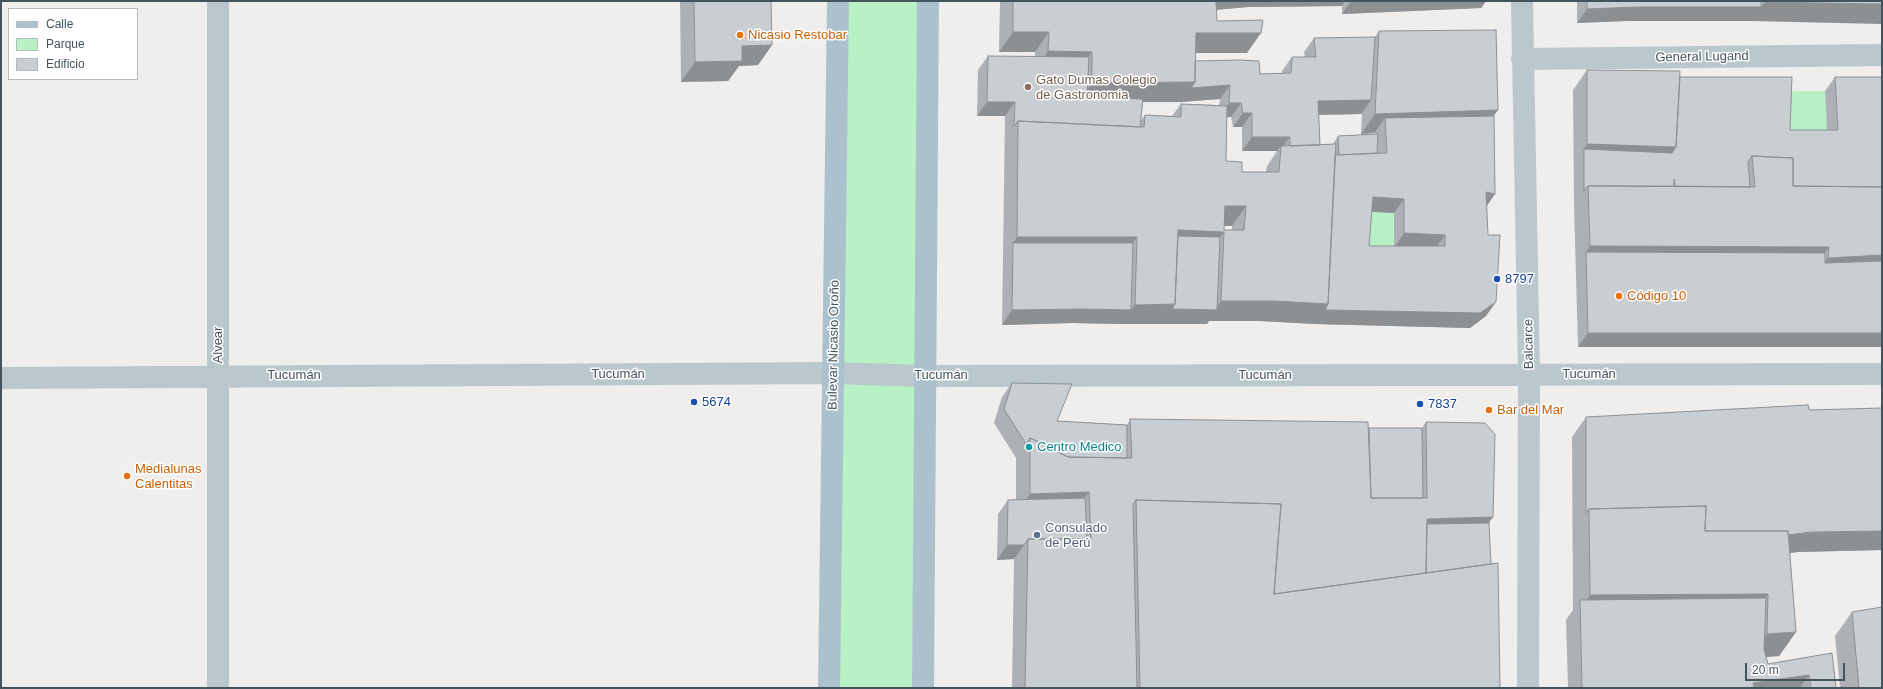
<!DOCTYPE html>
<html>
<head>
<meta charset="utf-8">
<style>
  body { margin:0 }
  #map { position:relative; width:1883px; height:689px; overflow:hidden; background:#f0eded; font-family:Arial,sans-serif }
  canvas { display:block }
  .frame { position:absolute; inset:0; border:2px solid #44545c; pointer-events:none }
  .legend { position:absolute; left:8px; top:8px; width:130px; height:72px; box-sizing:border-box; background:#fff; border:1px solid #b4bbbe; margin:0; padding:5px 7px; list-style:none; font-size:12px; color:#44545c }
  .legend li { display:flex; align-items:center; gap:8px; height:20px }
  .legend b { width:20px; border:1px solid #b4bbbe }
  .scale { position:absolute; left:1745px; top:663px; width:100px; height:18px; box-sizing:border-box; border:2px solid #44545c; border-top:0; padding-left:5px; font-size:12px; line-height:14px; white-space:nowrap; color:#44545c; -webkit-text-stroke:3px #fff; paint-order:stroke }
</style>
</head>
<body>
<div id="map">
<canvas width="1883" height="689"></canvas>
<div class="frame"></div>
<ul class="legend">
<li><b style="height:5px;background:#abc2ce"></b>Calle</li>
<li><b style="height:11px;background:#b8f1c6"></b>Parque</li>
<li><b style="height:11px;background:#c9ced2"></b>Edificio</li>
</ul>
<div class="scale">20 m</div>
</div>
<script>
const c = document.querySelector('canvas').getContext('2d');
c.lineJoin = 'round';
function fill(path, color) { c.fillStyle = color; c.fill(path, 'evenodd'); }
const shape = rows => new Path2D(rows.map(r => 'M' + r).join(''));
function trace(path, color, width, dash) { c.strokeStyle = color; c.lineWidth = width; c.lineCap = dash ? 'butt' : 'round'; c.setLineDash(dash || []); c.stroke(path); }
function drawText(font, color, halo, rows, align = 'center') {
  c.font = font + ' Arial,sans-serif'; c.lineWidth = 3; c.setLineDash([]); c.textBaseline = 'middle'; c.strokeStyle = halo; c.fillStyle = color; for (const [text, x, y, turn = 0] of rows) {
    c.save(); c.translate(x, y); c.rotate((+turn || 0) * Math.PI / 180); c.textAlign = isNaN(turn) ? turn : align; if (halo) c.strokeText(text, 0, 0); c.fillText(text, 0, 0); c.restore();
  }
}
const green = shape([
  [838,1,928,1,923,688,829,688],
  [1782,91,1825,91,1828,144,1780,145],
  [1363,211,1394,213,1394,248,1370,261]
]);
const minor = shape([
  [1522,1,1529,374,1528,688],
  [1522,59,1882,55],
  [1,378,834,373,925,376,1882,374],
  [218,688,218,1]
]);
const major = shape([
  [829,688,838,1],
  [923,688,928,1]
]);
const wall = shape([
  [680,1,771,1,772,45,758,65,739,66,728,81,681,82],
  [1000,1,1486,1,1481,8,1342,14,1342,6,1248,7,1216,10,1217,21,1247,53,1195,53,1195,61,1260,74,1282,73,1282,71,1292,57,1305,57,1304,52,1314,38,1375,37,1379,31,1494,116,1495,194,1487,206,1486,316,1470,328,1315,324,1260,321,1209,321,1207,324,1121,324,1072,323,1002,325,1005,116,977,116,978,70,988,56,1035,57,1035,52,999,52],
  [1220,99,1219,105,1181,104,1172,116,1145,115,1141,120,1143,102,1181,102],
  [1362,113,1361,134,1375,133,1375,134,1338,136,1333,144,1320,145,1319,115,1361,114],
  [1227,117,1231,117,1233,127,1242,127,1242,151,1277,151,1267,166,1266,172,1242,172,1226,161],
  [1372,212,1394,213,1394,246,1369,246],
  [1224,226,1232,226,1232,230,1224,230],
  [1577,1,1882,1,1751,21,1627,21,1577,23],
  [1587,70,1680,77,1790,130,1827,130,1825,91,1835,77,1882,77,1882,347,1578,347,1574,205,1573,90],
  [1012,383,1057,421,1127,425,1130,419,1369,428,1422,428,1426,422,1489,523,1491,564,1500,688,1012,688,1014,559,997,560,998,514,1008,500,1016,499,1016,458,994,423,1002,397],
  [1882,408,1882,550,1798,552,1790,553,1796,632,1779,656,1766,657,1768,664,1832,653,1836,688,1568,688,1566,620,1573,610,1572,437,1586,417],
  [1852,612,1882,688,1840,688,1835,636]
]);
const shadedWall = shape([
  [1208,1,1345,1,1342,6,1248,7,1201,11],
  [1351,1,1486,1,1481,8,1342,14],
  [1765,2,1882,4,1882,24,1751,21,1627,21,1577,23,1587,9,1637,7,1761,7],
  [1013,32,1049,32,1035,52,999,52],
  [1196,33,1261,33,1247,53,1182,53],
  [772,45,758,65,739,66,728,81,681,82,695,62,742,46],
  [1048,51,1092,52,1079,72,1034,71],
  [1195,82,1230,85,1220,99,1181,102,1078,102,1092,83],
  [1371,100,1361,114,1308,115,1318,101],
  [987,102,1015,102,1005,116,977,116],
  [1229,103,1241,103,1231,117,1219,118],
  [1498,110,1484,130,1385,118,1375,132,1375,133,1361,134,1375,114],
  [1243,113,1252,113,1242,127,1233,127],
  [1252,137,1290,137,1280,150,1281,146,1277,151,1242,151],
  [1587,144,1676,147,1662,167,1584,149],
  [1486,192,1495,194,1485,208],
  [1373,197,1404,199,1394,213,1363,211],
  [1225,206,1246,206,1232,226,1211,226],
  [1178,230,1224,232,1210,252,1174,250],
  [1404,233,1445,235,1435,249,1394,248],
  [1017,237,1137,237,1123,257,1013,243],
  [1590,246,1829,247,1815,267,1586,252],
  [1882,255,1882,275,1815,277,1828,258],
  [1221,301,1496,302,1486,316,1470,328,1315,324,1260,321,1209,321,1207,324,1121,324,1072,323,1002,325,1012,310,1082,309,1131,310,1135,305,1175,304,1215,310],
  [1588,333,1882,333,1882,347,1578,347],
  [1089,492,1075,512,1016,514,1030,494],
  [1493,517,1479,537,1423,538,1427,519],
  [1882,531,1882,550,1798,552,1771,555,1702,535],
  [1007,545,1024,545,1014,559,997,560],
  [1768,594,1752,618,1580,609,1590,595],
  [1796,632,1779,656,1751,658,1767,634],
  [1809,675,1800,688,1750,688,1753,683]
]);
const building = shape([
  [694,1,771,1,772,45,742,46,742,61,695,62,694,1],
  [1013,1,1216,1,1217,21,1263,20,1261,33,1196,33,1195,82,1092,83,1092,52,1048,51,1049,32,1013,32,1013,1],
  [1587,1,1761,1,1761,7,1637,7,1587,9,1587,1],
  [1765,1,1882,1,1882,4,1765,2,1765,1],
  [1496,30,1498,110,1375,114,1379,31,1496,30],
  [1375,37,1371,100,1318,101,1320,145,1290,146,1290,137,1252,137,1252,113,1243,113,1241,103,1229,103,1230,85,1191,88,1195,82,1195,61,1240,60,1259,61,1260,74,1291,73,1292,57,1316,57,1314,38,1375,37],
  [988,56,1089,57,1087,97,1143,99,1140,127,1018,121,1014,126,1015,102,987,102,988,56],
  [1587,70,1680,71,1676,147,1587,144,1587,70],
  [1680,77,1792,77,1790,130,1838,130,1835,77,1882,77,1882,187,1793,186,1793,158,1752,156,1748,162,1750,187,1675,186,1674,179,1674,186,1588,186,1584,191,1584,149,1672,153,1676,147,1680,77],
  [1181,104,1227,106,1226,161,1242,162,1242,172,1279,172,1281,146,1336,144,1328,304,1274,301,1221,301,1224,232,1178,230,1175,304,1135,305,1137,237,1017,237,1018,121,1144,127,1145,115,1181,117,1181,104],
  [1225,206,1246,206,1244,230,1224,230,1225,206],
  [1494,116,1495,194,1486,192,1488,235,1500,235,1496,302,1480,313,1325,310,1328,304,1335,155,1387,153,1385,118,1494,116],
  [1373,197,1404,199,1404,233,1445,235,1445,246,1369,246,1373,197],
  [1378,134,1377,153,1339,155,1338,136,1378,134],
  [1752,156,1793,158,1793,186,1882,187,1882,255,1828,258,1829,247,1590,246,1588,186,1755,187,1752,156],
  [1178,236,1220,237,1217,310,1172,309,1175,304,1178,236],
  [1013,243,1133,243,1131,310,1082,309,1012,310,1013,243],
  [1586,252,1825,253,1825,263,1882,261,1882,333,1588,333,1586,252],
  [1012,383,1072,384,1057,421,1127,425,1127,458,1068,457,1030,438,1026,444,1004,409,1012,383],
  [1808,405,1809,410,1882,408,1882,531,1812,532,1788,535,1788,531,1705,531,1706,506,1589,509,1586,513,1586,417,1808,405],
  [1130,419,1368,422,1371,498,1427,498,1426,422,1485,423,1495,434,1493,517,1427,519,1426,573,1274,594,1281,504,1136,500,1133,504,1137,688,1025,688,1028,539,1091,539,1089,492,1030,494,1030,438,1068,457,1132,458,1130,419],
  [1369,428,1422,428,1423,498,1371,498,1369,428],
  [1085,498,1087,539,1028,539,1024,545,1007,545,1008,500,1085,498],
  [1136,500,1281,504,1274,594,1498,563,1500,688,1140,688,1136,500],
  [1706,506,1705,531,1788,531,1796,632,1767,634,1768,594,1590,595,1589,509,1706,506],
  [1489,523,1491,564,1426,573,1427,524,1489,523],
  [1766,598,1764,649,1768,664,1832,653,1836,688,1811,688,1809,675,1753,683,1754,688,1582,688,1580,600,1766,598],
  [1882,607,1882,688,1859,688,1852,612,1882,607]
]);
const markers = [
  [740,35,4,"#e8710a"],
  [1028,87,4,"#8d6e63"],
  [1497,279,4,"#1a4fb4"],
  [1619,296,4,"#e8710a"],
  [694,402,4,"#1a4fb4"],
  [1420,404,4,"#1a4fb4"],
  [1489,410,4,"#e8710a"],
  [1029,447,4,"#0f9aa8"],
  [127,476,4,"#e8710a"],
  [1037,535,4,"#5c6f8a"]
];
const foodNames = [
  ["Nicasio Restobar",748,35],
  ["Código 10",1627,296],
  ["Bar del Mar",1497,410],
  ["Medialunas",135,469],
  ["Calentitas",135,484]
];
const streetNames = [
  ["General Lugand",1702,57,-1],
  ["Balcarce",1529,344,-91],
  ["Alvear",218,345,-90],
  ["Bulevar Nicasio Oroño",834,345,-89],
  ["Tucumán",618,374],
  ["Tucumán",1589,374],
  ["Tucumán",294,375],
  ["Tucumán",941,375],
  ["Tucumán",1265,375]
];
const educationNames = [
  ["Gato Dumas Colegio",1036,80],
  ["de Gastronomia",1036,95]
];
const transitNames = [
  ["8797",1505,279],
  ["5674",702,402],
  ["7837",1428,404]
];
const cultureNames = [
  ["Centro Medico",1037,447]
];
const serviceNames = [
  ["Consulado",1045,528],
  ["de Perú",1045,543]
];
fill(green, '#b8f1c6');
trace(minor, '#bac7cd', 22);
trace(major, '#abc2ce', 22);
fill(wall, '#adb1b5');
fill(shadedWall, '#8d9093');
fill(building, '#c9ced2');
trace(building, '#8d9093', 1);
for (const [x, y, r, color] of markers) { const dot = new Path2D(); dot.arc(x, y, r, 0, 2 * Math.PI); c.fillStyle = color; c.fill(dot); trace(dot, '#fff', 1.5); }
drawText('13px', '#c56008', '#fff', foodNames, 'left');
drawText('13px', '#44545c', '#fff', streetNames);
drawText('13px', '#785e54', '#fff', educationNames, 'left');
drawText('13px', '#164399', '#fff', transitNames, 'left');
drawText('13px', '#0d838f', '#fff', cultureNames, 'left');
drawText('13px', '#4e5e75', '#fff', serviceNames, 'left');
</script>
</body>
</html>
